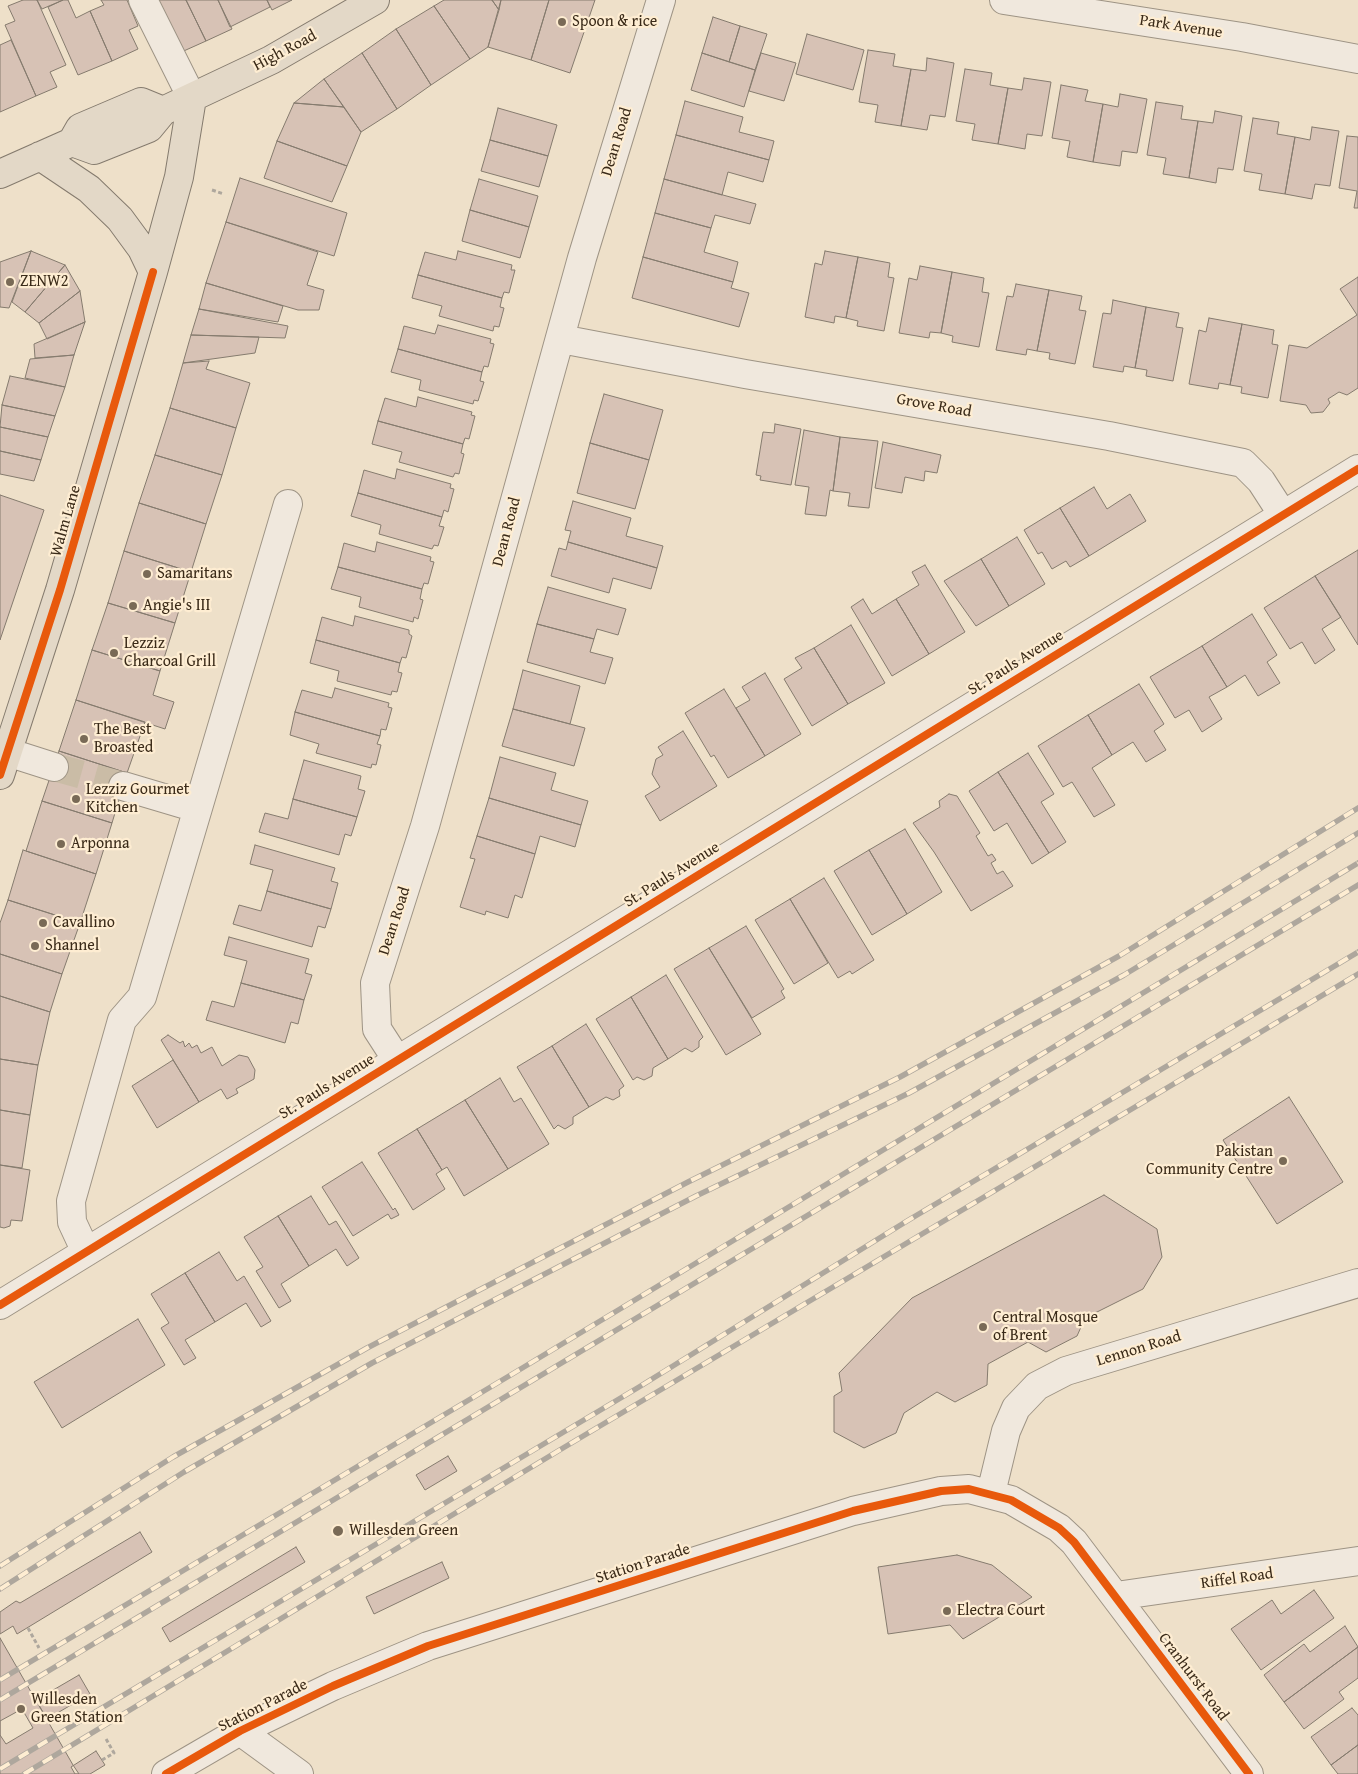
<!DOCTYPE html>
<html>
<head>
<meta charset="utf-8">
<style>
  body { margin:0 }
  canvas { display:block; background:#eee0c9 }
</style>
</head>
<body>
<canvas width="1358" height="1774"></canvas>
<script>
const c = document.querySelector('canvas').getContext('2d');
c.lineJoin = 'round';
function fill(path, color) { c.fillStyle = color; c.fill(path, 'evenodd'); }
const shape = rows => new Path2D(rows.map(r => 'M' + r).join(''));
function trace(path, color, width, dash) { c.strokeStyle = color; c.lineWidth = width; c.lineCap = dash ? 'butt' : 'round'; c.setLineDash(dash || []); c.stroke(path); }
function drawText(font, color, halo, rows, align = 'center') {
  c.font = font + ' "Gentium Book Plus",serif'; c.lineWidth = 4.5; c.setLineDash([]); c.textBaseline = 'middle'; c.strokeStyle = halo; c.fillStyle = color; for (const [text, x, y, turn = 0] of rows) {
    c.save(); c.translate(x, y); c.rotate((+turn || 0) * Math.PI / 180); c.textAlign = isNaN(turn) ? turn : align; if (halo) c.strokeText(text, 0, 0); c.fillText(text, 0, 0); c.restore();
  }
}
const building = shape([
  [23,0,37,0,66,65,50,72,57,87,36,96,5,25,15,21,8,6,23,0],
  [37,0,63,0,42,9,37,0],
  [63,0,68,0,76,18,90,11,112,61,78,75,48,7,63,0],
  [101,0,127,0,138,26,129,30,138,49,112,61,90,11,104,5,101,0],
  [152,0,186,0,206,41,177,54,152,0],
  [186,0,218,0,232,29,206,41,186,0],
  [218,0,267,0,270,7,230,27,218,0],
  [267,0,292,0,272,10,267,0],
  [444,0,492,0,499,10,488,47,470,59,434,6,444,0],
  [492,0,501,0,499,10,492,0],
  [501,0,549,0,531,60,488,47,501,0],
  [549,0,595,0,570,73,531,60,549,0],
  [434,6,470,59,431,85,396,29,434,6],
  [713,17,740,26,729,62,702,53,713,17],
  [740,26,767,34,755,70,729,62,740,26],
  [396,29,431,85,397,109,362,53,396,29],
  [807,34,864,50,853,90,796,74,807,34],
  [11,40,36,96,0,112,0,45,11,40],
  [868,50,895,54,893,66,911,69,901,126,875,122,878,105,859,102,868,50],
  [362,53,397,109,361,132,324,79,362,53],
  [702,53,755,70,744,107,691,90,702,53],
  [761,53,796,63,784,101,749,91,761,53],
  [927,58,954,63,945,117,930,115,927,130,901,126,911,69,926,71,927,58],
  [965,69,992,73,990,85,1008,88,998,144,972,140,975,124,956,121,965,69],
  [1024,78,1051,82,1042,136,1027,134,1025,149,998,144,1008,88,1022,90,1024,78],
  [324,79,344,107,294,103,324,79],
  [1061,85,1088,90,1085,101,1103,104,1093,162,1067,157,1070,141,1052,138,1061,85],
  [1120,94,1147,99,1137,153,1122,151,1120,166,1093,162,1103,104,1118,107,1120,94],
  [685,101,743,117,739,132,774,141,769,160,676,135,685,101],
  [1156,102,1183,106,1181,119,1198,121,1189,178,1163,174,1166,158,1147,155,1156,102],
  [294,103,344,107,361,132,347,166,277,141,294,103],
  [498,108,557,125,548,156,490,140,498,108],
  [1215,111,1242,116,1233,170,1218,168,1216,183,1189,178,1198,121,1213,123,1215,111],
  [1253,118,1279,122,1277,134,1295,137,1285,194,1259,190,1262,174,1244,171,1253,118],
  [1312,127,1339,131,1330,186,1315,184,1312,199,1285,194,1295,137,1310,140,1312,127],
  [676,135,769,160,763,182,728,172,722,195,664,179,676,135],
  [1347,136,1358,137,1358,208,1354,208,1357,191,1339,188,1347,136],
  [490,140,548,156,539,187,481,171,490,140],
  [277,141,347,166,332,202,264,178,277,141],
  [240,178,347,213,334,256,226,222,240,178],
  [479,179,538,196,529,227,470,210,479,179],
  [664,179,756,204,750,224,715,215,711,228,655,213,664,179],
  [470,210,529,227,520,258,462,241,470,210],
  [655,213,711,228,704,252,738,262,733,282,643,257,655,213],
  [226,222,318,252,307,285,324,290,319,310,298,310,206,283,226,222],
  [31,251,65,265,25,312,12,302,31,251],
  [31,251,9,308,0,307,0,262,31,251],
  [458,251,512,265,511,270,515,270,509,293,504,292,502,298,418,275,425,252,456,260,458,251],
  [825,251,858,257,846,318,835,316,834,323,805,317,815,263,822,265,825,251],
  [643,257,733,282,731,288,749,293,739,327,632,298,643,257],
  [858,257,890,263,888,277,894,278,884,331,857,326,858,321,846,318,858,257],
  [65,265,80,291,39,323,25,312,65,265],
  [920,266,952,272,941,333,930,332,929,338,899,333,909,278,917,280,920,266],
  [952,272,984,278,982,292,989,293,979,347,952,342,953,336,941,333,952,272],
  [418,275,502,298,500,307,504,308,499,327,494,326,493,331,439,316,442,306,412,298,418,275],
  [1358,277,1358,388,1347,395,1339,392,1328,399,1330,403,1323,412,1311,413,1306,405,1280,401,1289,345,1307,348,1357,315,1340,289,1358,277],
  [206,283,283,306,278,322,199,309,206,283],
  [1016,284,1049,290,1037,351,1027,349,1026,355,996,350,1007,296,1013,297,1016,284],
  [1049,290,1082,296,1079,310,1086,311,1075,364,1049,359,1050,353,1037,351,1049,290],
  [80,291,85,322,47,339,39,323,80,291],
  [1113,300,1146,307,1135,368,1124,366,1123,372,1093,367,1103,313,1111,314,1113,300],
  [1146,307,1179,313,1176,327,1183,328,1173,381,1146,376,1147,370,1135,368,1146,307],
  [199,309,288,326,285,338,191,335,199,309],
  [1209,318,1242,324,1230,385,1219,383,1218,389,1189,384,1199,330,1206,332,1209,318],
  [85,322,74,355,35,358,34,344,85,322],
  [1242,324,1274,330,1272,344,1278,345,1268,398,1241,393,1242,387,1230,385,1242,324],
  [438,325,491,339,490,343,494,344,488,367,484,366,482,372,398,349,404,326,435,334,438,325],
  [191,335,259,337,255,353,183,363,191,335],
  [398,349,482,372,480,381,484,382,478,401,474,400,473,404,419,390,421,380,391,372,398,349],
  [74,355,65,387,25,378,30,359,74,355],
  [209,361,206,369,250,383,236,428,170,408,183,363,209,361],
  [10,376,65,387,55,416,2,405,10,376],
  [604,394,663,410,649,460,590,443,604,394],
  [418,397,472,412,471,415,475,416,469,439,465,438,463,444,378,421,385,398,416,407,418,397],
  [2,405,55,416,48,437,0,427,2,405],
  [170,408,236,428,222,475,155,455,170,408],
  [378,421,463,444,461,453,464,454,459,474,455,473,453,477,399,462,402,452,372,444,378,421],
  [775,424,801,429,791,485,760,480,761,476,756,475,763,432,774,433,775,424],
  [0,427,48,437,41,460,0,451,0,427],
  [804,430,840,437,833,491,830,490,826,516,805,514,809,487,795,485,804,430],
  [840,437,878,441,869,508,848,506,850,493,833,491,840,437],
  [883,442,941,455,937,473,925,471,924,481,905,477,902,493,875,488,883,442],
  [590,443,649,460,635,509,577,493,590,443],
  [0,451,41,460,34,481,0,474,0,451],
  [155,455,222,475,206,524,139,503,155,455],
  [397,469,451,484,450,488,454,489,448,512,444,510,442,517,358,493,364,470,395,479,397,469],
  [1094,487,1107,509,1130,494,1146,521,1089,556,1060,508,1094,487],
  [358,493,442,517,439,526,444,527,438,546,434,545,432,549,379,534,381,525,351,516,358,493],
  [0,495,44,510,0,640,0,495],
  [573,501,631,518,626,536,663,546,657,568,568,542,571,531,565,530,573,501],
  [139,503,206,524,191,572,124,551,139,503],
  [1060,508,1089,556,1070,567,1066,561,1052,569,1042,552,1038,554,1024,530,1060,508],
  [1017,537,1045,584,1009,606,981,559,1017,537],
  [377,542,431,557,430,561,434,562,428,584,424,583,422,589,338,567,344,543,375,552,377,542],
  [568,542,657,568,651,589,613,578,609,593,551,576,559,548,566,550,568,542],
  [1358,550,1358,645,1315,576,1358,550],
  [124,551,191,572,175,623,108,603,124,551],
  [981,559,1009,606,976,626,944,581,981,559],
  [925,565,965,632,929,654,896,599,919,585,912,572,925,565],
  [338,567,422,589,420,599,423,600,418,619,414,617,413,622,359,607,361,597,331,589,338,567],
  [1315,576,1341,617,1322,629,1335,650,1315,664,1302,642,1290,649,1264,608,1315,576],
  [548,587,626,609,618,635,597,629,594,639,537,624,548,587],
  [863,599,872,614,896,599,929,654,892,676,851,607,863,599],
  [108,603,175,623,160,671,92,650,108,603],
  [1252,614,1277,655,1267,662,1280,683,1258,696,1245,675,1227,687,1202,646,1252,614],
  [355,616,409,630,409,634,412,636,406,658,402,657,400,663,316,640,322,617,353,626,355,616],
  [537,624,594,639,590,652,613,658,605,684,527,662,537,624],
  [851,625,885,683,848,704,814,648,851,625],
  [316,640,400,663,398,672,402,673,397,692,392,691,391,695,337,681,339,671,310,663,316,640],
  [1202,646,1227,687,1209,697,1222,719,1202,732,1189,710,1175,718,1150,677,1202,646],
  [814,648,848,704,812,726,784,679,802,668,795,658,814,648],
  [92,650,160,671,153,695,174,702,165,729,76,700,92,650],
  [523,670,580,686,570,724,513,709,523,670],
  [765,673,801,734,765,756,736,708,750,700,742,687,765,673],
  [1139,684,1164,724,1154,731,1166,750,1146,762,1133,742,1112,755,1088,715,1139,684],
  [335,688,389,703,388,707,392,708,386,730,381,729,380,736,295,712,302,690,332,698,335,688],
  [724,689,765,756,728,778,714,755,711,757,685,713,724,689],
  [76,700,145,722,127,773,59,751,76,700],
  [513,709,585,728,574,766,502,746,513,709],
  [295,712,380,736,377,744,381,745,376,765,372,764,371,768,316,753,319,744,290,735,295,712],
  [1088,715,1112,755,1092,768,1115,805,1094,817,1072,782,1063,787,1038,746,1088,715],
  [683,731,717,786,660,821,645,796,660,787,652,774,656,759,663,755,658,747,683,731],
  [59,751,127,773,112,823,42,801,59,751],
  [1028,753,1054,794,1041,802,1066,842,1049,853,998,772,1028,753],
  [500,757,556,773,551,790,588,801,581,825,489,798,500,757],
  [304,760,361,776,358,789,365,791,357,817,293,799,304,760],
  [998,772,1049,853,1032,864,1007,823,994,831,969,791,998,772],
  [949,794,957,796,980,833,976,836,988,856,992,854,996,860,991,863,997,874,1003,871,1013,886,971,911,934,852,913,823,940,807,939,801,949,794],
  [489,798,581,825,575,847,540,836,535,854,477,836,489,798],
  [293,799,357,817,351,836,345,834,339,855,259,832,265,813,288,819,293,799],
  [42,801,112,823,96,874,26,851,42,801],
  [905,829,942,892,907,914,869,850,905,829],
  [477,836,535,854,522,898,515,895,508,918,486,911,485,915,460,907,475,859,470,858,477,836],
  [255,845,335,868,331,881,338,883,331,909,267,891,273,870,250,864,255,845],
  [23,850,96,874,80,923,8,900,23,850],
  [869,850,907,914,872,935,834,871,869,850],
  [824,878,874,960,852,974,850,971,838,978,790,899,824,878],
  [267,891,331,909,325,928,318,926,312,947,233,924,239,905,261,911,267,891],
  [790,899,828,963,794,984,755,920,790,899],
  [8,900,80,923,62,974,0,954,0,923,8,900],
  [746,926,784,989,781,991,785,998,752,1018,709,948,746,926],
  [229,937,309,959,305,973,312,975,304,1000,241,983,247,961,224,955,229,937],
  [709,948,761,1034,726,1055,674,969,709,948],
  [0,954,62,974,50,1012,0,996,0,954],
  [666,975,703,1037,699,1041,699,1047,692,1052,685,1048,668,1059,631,997,666,975],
  [241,983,304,1000,298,1024,291,1022,285,1043,206,1020,212,1001,234,1007,241,983],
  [0,996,50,1012,38,1065,0,1059,0,996],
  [631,997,668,1059,653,1068,652,1076,644,1080,637,1077,633,1080,596,1019,631,997],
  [586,1024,624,1086,619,1090,620,1096,613,1100,606,1097,589,1107,552,1046,586,1024],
  [168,1035,180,1043,183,1041,185,1047,189,1043,192,1048,197,1045,201,1053,212,1047,222,1066,239,1055,248,1057,255,1070,254,1079,236,1089,238,1093,227,1099,221,1089,199,1102,161,1040,168,1035],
  [552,1046,589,1107,573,1117,573,1124,565,1129,558,1125,554,1129,517,1067,552,1046],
  [0,1059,38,1065,30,1115,0,1110,0,1059],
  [173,1060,199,1102,157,1128,132,1086,173,1060],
  [500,1078,514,1102,521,1098,549,1144,508,1169,465,1100,500,1078],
  [1289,1097,1343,1182,1277,1224,1223,1140,1289,1097],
  [465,1100,508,1169,464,1196,447,1167,442,1170,417,1129,465,1100],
  [0,1110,30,1115,22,1168,0,1165,0,1110],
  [417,1129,442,1170,436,1174,445,1189,413,1210,378,1153,417,1129],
  [362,1162,393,1210,395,1208,399,1215,391,1219,388,1214,353,1236,322,1187,362,1162],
  [0,1165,30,1170,22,1221,11,1220,10,1226,4,1228,0,1227,0,1165],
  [1104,1195,1157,1229,1162,1257,1143,1289,1085,1318,1077,1336,1046,1352,1028,1342,988,1364,987,1385,955,1402,937,1392,904,1413,896,1433,864,1448,834,1432,834,1396,842,1391,839,1373,912,1298,1104,1195],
  [311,1196,329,1225,336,1221,359,1258,347,1266,336,1249,309,1266,278,1216,311,1196],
  [278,1216,309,1266,281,1284,291,1301,279,1308,256,1271,263,1267,244,1237,278,1216],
  [219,1252,237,1281,244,1276,271,1321,261,1327,246,1303,215,1322,185,1273,219,1252],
  [185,1273,215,1322,185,1340,196,1358,184,1365,161,1328,169,1323,151,1294,185,1273],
  [138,1319,165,1365,62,1428,34,1382,138,1319],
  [448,1456,457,1471,425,1490,416,1475,448,1456],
  [140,1532,152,1552,17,1634,13,1626,0,1634,0,1612,16,1601,20,1603,140,1532],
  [296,1547,305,1562,170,1642,162,1628,296,1547],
  [957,1555,992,1565,1032,1597,963,1639,950,1625,888,1634,878,1567,957,1555],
  [442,1562,449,1578,374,1614,366,1597,442,1562],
  [1314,1590,1334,1618,1261,1670,1231,1629,1272,1600,1281,1614,1314,1590],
  [1345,1626,1358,1647,1284,1702,1264,1675,1304,1644,1310,1652,1345,1626],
  [0,1638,73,1765,79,1774,0,1774,0,1638],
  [1358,1647,1358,1678,1339,1692,1344,1699,1304,1729,1284,1702,1358,1647],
  [79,1675,90,1694,47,1719,36,1700,79,1675],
  [1352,1708,1358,1715,1358,1745,1331,1765,1311,1737,1352,1708],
  [22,1709,33,1728,6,1744,0,1735,0,1721,22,1709],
  [1358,1745,1358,1774,1338,1774,1331,1765,1358,1745],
  [96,1751,105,1765,90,1774,75,1774,71,1767,96,1751]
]);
const minorTunnel = shape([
  [54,767,123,786]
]);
const path = shape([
  [212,190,224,194],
  [28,1628,39,1648],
  [102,1760,114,1753,105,1737]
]);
const minor = shape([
  [143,0,192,98],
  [1004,0,1242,37,1358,59],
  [561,339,745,374,1109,436,1243,463,1261,481,1283,515],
  [7,752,54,767],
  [123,786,197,808],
  [397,1060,377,1029,375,983,425,826,582,258,661,0],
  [86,1252,72,1222,71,1201,122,1020,142,997,288,504],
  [0,1305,1358,469],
  [991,1493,1006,1431,1016,1408,1037,1386,1066,1371,1358,1283],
  [1116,1596,1358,1561],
  [240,1731,299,1774],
  [166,1774,240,1731,333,1686,428,1646,853,1511,941,1491,969,1489,1011,1500,1059,1528,1074,1542,1249,1774]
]);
const major = shape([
  [72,142,94,150,149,128,163,111,271,60,375,0],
  [40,156,89,189,120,219,142,249,153,272],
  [0,174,72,142,80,128,141,102,163,111],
  [0,775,60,590,153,272,179,177,192,98]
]);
const rail = shape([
  [0,1566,173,1457,367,1348,688,1182,900,1077,1119,956,1358,808],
  [0,1589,184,1472,372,1363,696,1196,909,1093,1124,975,1358,833],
  [0,1680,514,1373,1358,863],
  [0,1700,1358,885],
  [0,1769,639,1387,907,1221,1358,952],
  [24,1774,563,1448,1358,974]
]);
const cycleway = shape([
  [0,775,60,590,153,272],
  [0,1305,1358,469],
  [166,1774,240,1731,333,1686,428,1646,853,1511,941,1491,969,1489,1011,1500,1059,1528,1074,1542,1249,1774]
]);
const markers = [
  [562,22,5,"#796a56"],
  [10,282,5,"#796a56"],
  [147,574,5,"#796a56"],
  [133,606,5,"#796a56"],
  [114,653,5,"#796a56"],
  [84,739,5,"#796a56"],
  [76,799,5,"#796a56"],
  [61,844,5,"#796a56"],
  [43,923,5,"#796a56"],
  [35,946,5,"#796a56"],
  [1283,1161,5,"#796a56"],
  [983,1327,5,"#796a56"],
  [338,1531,6,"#796a56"],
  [947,1611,5,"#796a56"],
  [21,1709,5,"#796a56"]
];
const poiNames = [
  ["Spoon & rice",572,22],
  ["ZENW2",20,282],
  ["Samaritans",157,574],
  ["Angie's III",143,606],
  ["Lezziz",124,644],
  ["Charcoal Grill",124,662],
  ["The Best",94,730],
  ["Broasted",94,748],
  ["Lezziz Gourmet",86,790],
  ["Kitchen",86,808],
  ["Arponna",71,844],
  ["Cavallino",53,923],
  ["Shannel",45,946],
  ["Pakistan",1273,1152,"right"],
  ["Community Centre",1273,1170,"right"],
  ["Central Mosque",993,1318],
  ["of Brent",993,1336],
  ["Willesden Green",349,1531],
  ["Electra Court",957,1611],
  ["Willesden",31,1700],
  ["Green Station",31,1718]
];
const streetNames = [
  ["Park Avenue",1181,27,9],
  ["High Road",285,51,-28],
  ["Dean Road",617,142,-73],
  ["Grove Road",934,406,10],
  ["Walm Lane",66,521,-74],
  ["Dean Road",507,532,-75],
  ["St. Pauls Avenue",1016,663,-32],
  ["St. Pauls Avenue",672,875,-32],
  ["Dean Road",395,921,-72],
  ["St. Pauls Avenue",327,1087,-32],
  ["Lennon Road",1139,1349,-17],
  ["Station Parade",643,1564,-18],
  ["Riffel Road",1237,1579,-8],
  ["Cranhurst Road",1193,1677,53],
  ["Station Parade",263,1706,-27]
];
fill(building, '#d7c2b5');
trace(building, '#857b6e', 1);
trace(minorTunnel, '#cabca6', 28, [28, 14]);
trace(minor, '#9e9485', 30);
trace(major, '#857b6e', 30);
trace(path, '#aea79d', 3, [4, 2.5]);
trace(minor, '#f0e8dd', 28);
trace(major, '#e3d8c7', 28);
trace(rail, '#aea79d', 5.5);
trace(rail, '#feedd2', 4, [11]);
trace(cycleway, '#e8590c', 8);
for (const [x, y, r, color] of markers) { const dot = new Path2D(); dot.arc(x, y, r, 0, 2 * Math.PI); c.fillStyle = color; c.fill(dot); trace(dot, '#feedd2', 2); }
drawText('16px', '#3a2a18', '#feedd2', poiNames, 'left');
drawText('16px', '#3a2a18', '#feedd2', streetNames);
</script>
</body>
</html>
